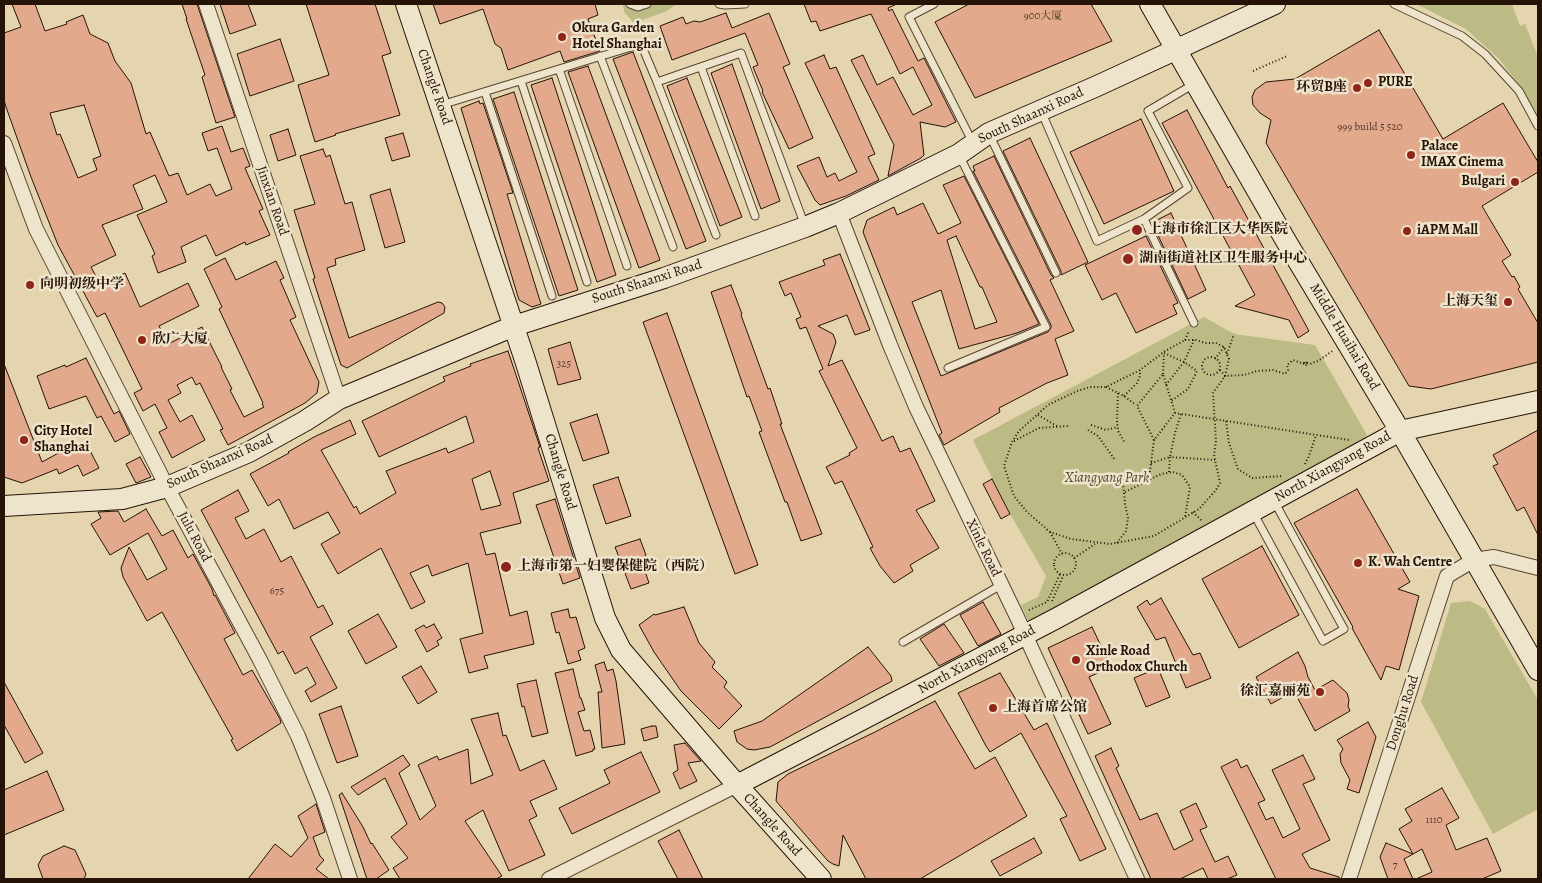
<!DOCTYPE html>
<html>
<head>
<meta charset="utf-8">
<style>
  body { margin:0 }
  #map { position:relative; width:1542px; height:883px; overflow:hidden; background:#e5d5af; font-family:Alegreya,serif }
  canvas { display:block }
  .frame { position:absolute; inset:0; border:5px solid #261308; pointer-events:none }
</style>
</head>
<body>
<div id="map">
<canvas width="1542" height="883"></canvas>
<div class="frame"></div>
</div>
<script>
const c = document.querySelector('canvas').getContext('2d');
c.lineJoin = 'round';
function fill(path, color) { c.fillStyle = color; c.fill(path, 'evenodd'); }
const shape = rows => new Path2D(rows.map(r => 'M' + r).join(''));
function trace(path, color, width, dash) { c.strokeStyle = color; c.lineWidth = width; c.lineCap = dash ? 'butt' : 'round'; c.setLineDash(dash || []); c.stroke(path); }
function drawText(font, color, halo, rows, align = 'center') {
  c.font = font + ' Alegreya,"Noto Serif SC",serif'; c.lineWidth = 5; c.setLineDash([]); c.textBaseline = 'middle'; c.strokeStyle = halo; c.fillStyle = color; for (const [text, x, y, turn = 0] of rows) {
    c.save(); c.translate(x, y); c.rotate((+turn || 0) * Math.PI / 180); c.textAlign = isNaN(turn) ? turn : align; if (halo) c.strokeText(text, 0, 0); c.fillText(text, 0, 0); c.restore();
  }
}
const green = shape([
  [623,4,676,4,667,11,634,23,624,12],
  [1416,4,1512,4,1520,26,1525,24,1538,57,1538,118,1521,87,1499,59,1466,29],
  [1204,317,1234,334,1315,345,1367,435,1360,445,1037,624,1028,620,1021,605,1038,597,1046,576,1010,514,973,440],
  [1470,601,1485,609,1538,700,1538,809,1493,834,1421,702,1451,603]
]);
const building = shape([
  [12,4,35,4,45,31,67,24,66,22,83,15,90,34,108,43,115,61,131,83,146,134,150,132,169,176,178,173,187,195,210,184,216,196,232,189,217,148,208,151,202,133,222,126,231,152,243,148,250,166,245,168,263,209,259,211,270,235,246,245,245,242,216,256,206,235,181,247,186,262,158,273,152,256,155,254,137,215,167,202,155,175,133,185,143,209,102,225,116,255,91,267,100,284,125,273,140,307,188,283,199,306,159,326,168,344,202,327,222,367,221,367,232,389,230,390,244,417,264,407,262,404,263,403,219,309,222,307,204,269,225,258,236,280,276,261,284,278,280,280,296,317,290,320,319,382,317,393,305,403,228,445,220,430,223,429,200,383,196,385,192,377,177,385,181,393,168,400,180,422,192,415,205,440,172,458,159,432,167,428,155,404,143,411,134,393,142,389,105,313,97,317,58,245,31,177,6,107,4,100,4,33,21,27,12,4],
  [84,105,101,156,93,159,97,170,78,178,60,134,57,135,50,113,84,105],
  [182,4,197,4,235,117,216,123,202,77,205,75,186,19,187,19,182,4],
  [220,4,248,4,256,25,230,34,220,4],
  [306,4,375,4,391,53,382,56,400,115,335,134,336,135,315,142,298,85,329,75,306,4],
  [433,4,595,4,598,15,588,19,600,51,564,62,560,51,508,70,501,48,495,44,483,9,440,24,433,4],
  [804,4,894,4,895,5,888,8,889,11,892,9,918,61,924,58,956,122,945,127,920,122,924,155,921,158,888,176,894,145,851,60,863,55,877,85,893,77,913,115,932,105,913,67,900,74,871,14,820,31,816,21,811,22,804,4],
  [969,4,1091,4,1112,41,975,98,935,22,969,4],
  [726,13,732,28,769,13,790,64,783,67,813,138,789,149,762,92,763,91,753,67,758,65,745,33,672,60,660,26,683,17,686,24,694,21,700,22,726,13],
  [1379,30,1443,139,1503,103,1538,162,1538,172,1482,206,1511,255,1502,261,1512,277,1514,276,1520,287,1518,289,1538,323,1538,362,1431,389,1409,386,1266,143,1271,120,1260,113,1253,105,1252,97,1255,90,1266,82,1295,79,1379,30],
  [280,39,294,81,250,96,237,54,280,39],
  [633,52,706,241,686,249,613,59,633,52],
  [824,55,830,69,836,67,875,154,868,157,879,180,846,196,820,205,815,200,797,166,819,157,827,177,835,173,839,181,857,172,805,63,824,55],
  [732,64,780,201,761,209,711,73,732,64],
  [588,66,660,260,639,268,568,72,588,66],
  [552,78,616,275,597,282,531,85,552,78],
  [687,78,742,217,720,226,667,86,687,78],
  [514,92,578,290,559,296,493,99,514,92],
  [479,101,480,104,483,103,513,193,507,194,541,304,532,307,519,300,461,108,479,101],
  [1187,110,1228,188,1230,186,1309,331,1298,338,1289,320,1235,306,1255,295,1162,123,1187,110],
  [1141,119,1174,191,1104,224,1070,152,1141,119],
  [288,129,296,155,278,161,270,135,288,129],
  [403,133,410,156,392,161,385,138,403,133],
  [1030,138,1088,262,1061,275,1061,271,1003,151,1030,138],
  [323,149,326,157,330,155,345,204,352,202,365,250,335,259,336,265,327,268,349,338,438,302,442,303,445,307,444,313,347,368,341,365,332,338,313,279,315,278,294,210,315,204,300,156,323,149],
  [994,156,1051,275,1054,278,1050,280,1074,331,1055,339,1068,375,1047,383,999,408,1000,412,944,445,939,435,942,433,863,232,867,220,894,207,897,215,923,203,938,234,961,223,943,185,964,176,1039,324,1017,333,959,349,941,290,912,302,941,376,1048,332,1051,328,1051,325,973,171,975,171,973,166,994,156],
  [956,236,980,287,982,287,997,322,975,329,947,240,956,236],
  [390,189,405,242,385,248,370,195,390,189],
  [1171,213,1206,290,1188,299,1156,231,1153,222,1171,213],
  [1146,236,1178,303,1173,305,1177,314,1136,333,1116,293,1102,300,1085,265,1146,236],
  [840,254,870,330,855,335,847,315,818,326,833,334,836,342,828,366,842,360,882,441,893,436,900,452,910,448,935,501,916,510,939,548,910,565,913,571,894,583,880,566,870,548,873,547,842,481,835,484,826,467,850,455,849,453,857,448,819,371,823,369,806,327,800,329,796,319,801,317,791,293,785,296,779,282,825,265,823,260,840,254],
  [731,285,742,314,741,315,768,389,770,388,782,424,780,424,822,534,801,541,787,502,785,502,759,432,762,431,749,396,747,397,711,292,731,285],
  [667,313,758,565,735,574,643,322,667,313],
  [570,342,581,379,558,385,548,349,570,342],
  [508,351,540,447,538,448,549,481,513,493,521,523,480,533,486,555,495,553,510,616,527,611,534,644,484,656,488,668,469,673,460,639,483,633,468,563,432,576,428,565,410,573,425,602,411,609,381,548,338,574,321,544,340,533,328,512,294,529,279,499,268,506,250,474,289,453,288,452,314,437,350,420,356,434,321,450,354,508,356,506,360,514,396,493,386,471,446,448,448,453,474,442,466,416,379,457,362,421,445,381,443,377,471,366,470,364,508,351],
  [490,471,501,505,481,510,472,479,490,471],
  [86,358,114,414,119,411,130,434,115,442,101,416,97,418,86,396,49,409,37,376,65,365,66,367,86,358],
  [4,364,42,462,64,450,66,453,86,443,99,468,83,476,78,465,59,474,57,469,22,483,4,477,4,364],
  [597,414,609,453,583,461,570,423,597,414],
  [1538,430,1538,535,1524,507,1517,511,1493,466,1498,464,1493,455,1538,430],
  [140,457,151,477,136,483,126,464,140,457],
  [618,477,631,516,606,524,593,485,618,477],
  [992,479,1010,514,1001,519,983,484,992,479],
  [1357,489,1410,582,1398,589,1419,596,1399,670,1386,666,1381,680,1352,628,1353,627,1294,523,1357,489],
  [238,490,249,511,235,518,246,539,264,529,281,562,291,556,318,608,323,605,333,624,310,637,337,688,311,702,305,691,316,684,307,667,295,674,283,651,278,654,201,510,238,490],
  [555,499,580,578,563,584,536,505,555,499],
  [146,509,162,536,173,530,188,558,193,554,212,589,214,596,215,595,235,633,224,639,243,675,252,670,280,719,281,723,237,751,231,740,233,739,162,612,147,621,123,577,121,568,129,547,147,580,167,569,148,533,110,555,91,524,101,518,98,512,118,511,124,522,146,509],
  [640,539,646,555,641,559,649,583,631,589,615,547,640,539],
  [1262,546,1299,615,1239,648,1202,579,1262,546],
  [1161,598,1193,655,1200,653,1211,678,1186,688,1165,637,1156,640,1137,607,1147,600,1150,605,1161,598],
  [983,602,1001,634,978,646,960,615,983,602],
  [684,607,699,643,715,662,712,667,727,682,724,687,742,706,719,729,681,691,654,652,639,625,654,614,655,615,684,607],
  [568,609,570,618,576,617,585,648,578,651,581,660,568,664,559,632,556,633,551,613,568,609],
  [378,614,397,647,366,664,348,631,378,614],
  [434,624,442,638,437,641,439,645,427,652,415,630,424,625,426,628,434,624],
  [944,624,964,653,939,666,920,639,944,624],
  [1092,627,1111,667,1089,677,1111,724,1088,734,1048,648,1092,627],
  [868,647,891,676,892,681,770,747,754,750,747,749,737,742,734,731,762,721,868,647],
  [1298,652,1305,666,1308,677,1315,690,1333,680,1347,693,1349,700,1348,706,1350,711,1315,731,1294,691,1271,704,1256,677,1298,652],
  [604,662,607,671,613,669,616,681,625,744,602,748,598,692,602,692,595,665,604,662],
  [421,666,437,692,418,704,402,677,421,666],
  [1158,668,1170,697,1146,707,1134,678,1158,668],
  [573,669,580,698,581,698,585,710,578,712,584,731,590,730,595,749,593,749,593,751,576,756,555,673,573,669],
  [1000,673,1034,730,1047,723,1106,849,1080,861,1060,819,1067,816,1021,733,990,752,986,746,958,693,1000,673],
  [536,680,548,733,532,737,524,706,522,707,517,684,536,680],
  [4,682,43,753,25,763,4,725,4,682],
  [935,701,975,769,995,757,1027,816,920,879,866,879,843,835,839,866,833,864,828,861,776,801,778,782,788,774,875,732,935,701],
  [341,706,358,756,337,763,319,714,341,706],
  [498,713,503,736,506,735,520,771,544,760,557,789,530,801,537,816,529,820,545,855,509,871,483,810,465,821,502,876,496,879,400,879,393,868,408,858,391,837,407,824,385,778,358,795,351,787,403,755,410,765,399,773,420,820,436,806,418,765,437,756,439,760,468,749,471,784,493,775,471,719,498,713],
  [1368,722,1376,737,1359,793,1347,789,1350,780,1341,763,1340,754,1343,749,1337,740,1368,722],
  [652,726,656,726,658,737,644,741,641,729,652,726],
  [685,743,701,761,688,763,697,781,680,789,673,773,678,770,674,745,685,743],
  [1111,748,1119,766,1116,768,1140,820,1157,813,1174,850,1193,840,1180,811,1196,803,1207,827,1200,830,1215,862,1228,856,1237,875,1227,879,1208,879,1203,868,1180,879,1151,879,1095,756,1111,748],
  [641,752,660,792,572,834,559,808,610,783,604,770,641,752],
  [1303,755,1315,779,1303,784,1330,840,1302,854,1310,868,1339,877,1339,879,1276,879,1221,767,1237,759,1241,768,1247,765,1265,800,1258,803,1266,820,1273,817,1283,838,1300,829,1272,770,1303,755],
  [47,771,64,810,4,835,4,790,47,771],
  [1442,788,1459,818,1446,825,1456,850,1487,838,1501,871,1482,879,1416,879,1432,872,1422,849,1413,854,1399,829,1412,821,1405,809,1442,788],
  [342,793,363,827,371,844,372,843,389,870,376,879,367,879,339,795,342,793],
  [316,804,325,832,313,837,320,856,324,860,316,869,329,879,248,879,275,844,291,857,308,838,298,816,316,804],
  [679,830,703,879,678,879,658,841,679,830],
  [1034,838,1042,853,1000,876,991,861,1034,838],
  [1386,843,1413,854,1404,859,1413,879,1388,879,1380,857,1386,843],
  [64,846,75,850,86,874,84,879,43,879,38,865,43,856,64,846]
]);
const path = shape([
  [1253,71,1287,56],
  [1185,340,1196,340,1205,343,1216,343,1224,347,1229,359,1225,376,1213,393,1216,441,1214,455,1220,483,1216,490,1199,509,1154,536,1110,544,1071,539,1050,532,1027,512,1014,496,1004,466,1012,442,1019,431,1048,405,1077,391,1090,387,1106,387,1140,370,1165,351,1185,340],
  [1185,340,1189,331],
  [1164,353,1184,362,1194,340],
  [1227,354,1234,334],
  '1202 366a9 9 0 1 1 18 0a9 9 0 1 1-18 0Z',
  [1215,359,1224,347],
  [1306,362,1307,365,1305,365,1304,363,1306,362],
  [1307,363,1310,364,1318,361,1334,350],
  [1220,370,1225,376,1244,375,1257,371,1273,370,1285,374,1288,370,1287,365,1293,360,1304,364],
  [1163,374,1164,353],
  [1166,385,1184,362,1197,371,1188,389,1171,401],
  [1106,387,1124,396,1136,405],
  [1118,393,1117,422,1118,431,1125,443],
  [1124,396,1137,383,1140,376,1140,370],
  [1175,413,1163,374,1137,406,1154,440,1175,413,1349,440],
  [1038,415,1057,426],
  [1226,421,1229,443,1238,469,1252,478,1283,476],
  [1091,425,1106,430,1118,427],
  [1088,430,1098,436,1115,460],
  [1014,441,1039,428,1068,426],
  [1151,463,1170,457,1175,433,1181,414],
  [1305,464,1309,456,1316,435],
  [1169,472,1170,457,1215,460],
  [1149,479,1154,440],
  [1125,492,1161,474,1173,472,1182,475,1190,487,1185,517],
  [1193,512,1202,521],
  [1050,532,1062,554],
  [1117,543,1126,531,1128,518,1125,504,1122,473],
  '1054 564a11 11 0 1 1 22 0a11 11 0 1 1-22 0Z',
  [1074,558,1095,544],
  [1052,601,1063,576],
  [1029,610,1047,602,1060,574]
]);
const lane = shape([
  [630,4,638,7,647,4],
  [719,4,725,5,745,4],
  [934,4,909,17,973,143],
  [1394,4,1462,36,1485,54,1519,91,1538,126],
  [600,56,673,247],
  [701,67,755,216],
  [559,69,627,266],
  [521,81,587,282],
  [657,82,716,235],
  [485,92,552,296],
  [441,105,641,44,657,82,741,53,805,226],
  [1042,113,1097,241,1144,219],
  [990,136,1056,273],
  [1194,323,1144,219,1188,188,1148,111,1194,84],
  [948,368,1046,327,959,155],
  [1254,514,1323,641,1344,629,1274,501],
  [903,642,1001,585]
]);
const street = shape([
  [206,4,339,399],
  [4,143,36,229,167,487,260,660,298,736,323,798,350,879],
  [839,213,890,345,916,407,1017,617,1137,879],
  [549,879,737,785],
  [1349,879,1447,576,1474,560,1494,557,1538,568]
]);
const secondary = shape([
  [406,4,525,360,605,618,621,650,737,785,821,879],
  [1150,4,1286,241,1400,431,1538,670],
  [4,506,122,499,167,487,249,452,305,421,339,399,514,326,664,278,805,227,839,213,959,154,989,133,1097,86,1275,4],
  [737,785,1057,618,1400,431,1538,401]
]);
const markers = [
  [562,37,5,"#8f2418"],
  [1368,83,5,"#8f2418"],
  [1357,88,5,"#8f2418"],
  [1411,155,5,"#8f2418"],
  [1515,182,5,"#8f2418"],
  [1137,230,6,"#8f2418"],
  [1407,231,5,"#8f2418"],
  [1128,259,6,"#8f2418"],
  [30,285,5,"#8f2418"],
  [1508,302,5,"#8f2418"],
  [142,340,5,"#8f2418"],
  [24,440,5,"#8f2418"],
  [1358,563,5,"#8f2418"],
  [506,567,6,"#8f2418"],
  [1076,660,5,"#8f2418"],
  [1320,692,5,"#8f2418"],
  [993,708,5,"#8f2418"]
];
const numberNames = [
  ["900大厦",1043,16],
  ["999 build 5 520",1370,127],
  ["325",564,364],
  ["675",277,591],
  ["1110",1434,820],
  ["7",1395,865]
];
const poiNames = [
  ["Okura Garden",572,29],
  ["Hotel Shanghai",572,45],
  ["PURE",1378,83],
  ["环贸B座",1347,88,"right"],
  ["Palace",1421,147],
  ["IMAX Cinema",1421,163],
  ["Bulgari",1505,182,"right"],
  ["上海市徐汇区大华医院",1148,230],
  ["iAPM Mall",1417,231],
  ["湖南街道社区卫生服务中心",1139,259],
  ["向明初级中学",40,285],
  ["上海天玺",1498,302,"right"],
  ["欣广大厦",152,340],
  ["City Hotel",34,432],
  ["Shanghai",34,448],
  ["K. Wah Centre",1368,563],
  ["上海市第一妇婴保健院（西院）",517,567],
  ["Xinle Road",1086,652],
  ["Orthodox Church",1086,668],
  ["徐汇嘉丽苑",1310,692,"right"],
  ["上海首席公馆",1003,708]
];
const streetNames = [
  ["Changle Road",434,87,71],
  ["South Shaanxi Road",1031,116,-25],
  ["Jinxian Road",272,201,71],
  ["South Shaanxi Road",647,282,-18],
  ["Middle Huaihai Road",1344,337,59],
  ["South Shaanxi Road",220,462,-24],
  ["North Xiangyang Road",1333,467,-29],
  ["Changle Road",560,472,73],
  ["Julu Road",194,537,62],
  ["Xinle Road",983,548,64],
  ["North Xiangyang Road",977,660,-28],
  ["Donghu Road",1403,713,-72],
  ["Changle Road",772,825,48]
];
const parkNames = [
  ["Xiangyang Park",1107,479]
];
fill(green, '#bcbb86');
fill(building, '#e2a98c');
trace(building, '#261308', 1);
trace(lane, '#564432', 9);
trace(street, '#564432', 16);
trace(secondary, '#261308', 22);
trace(path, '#261308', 2, [1, 2.5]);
trace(lane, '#eee4cb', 7);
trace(street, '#eee4cb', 14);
trace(secondary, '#eee4cb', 20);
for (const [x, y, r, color] of markers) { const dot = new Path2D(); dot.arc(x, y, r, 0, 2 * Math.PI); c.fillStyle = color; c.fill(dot); trace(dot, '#eee4cb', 2); }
drawText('11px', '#553829', null, numberNames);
drawText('bold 14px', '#261308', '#eee4cb', poiNames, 'left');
drawText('14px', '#261308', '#eee4cb', streetNames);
drawText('italic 14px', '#53452e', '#eee4cb', parkNames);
</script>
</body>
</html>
